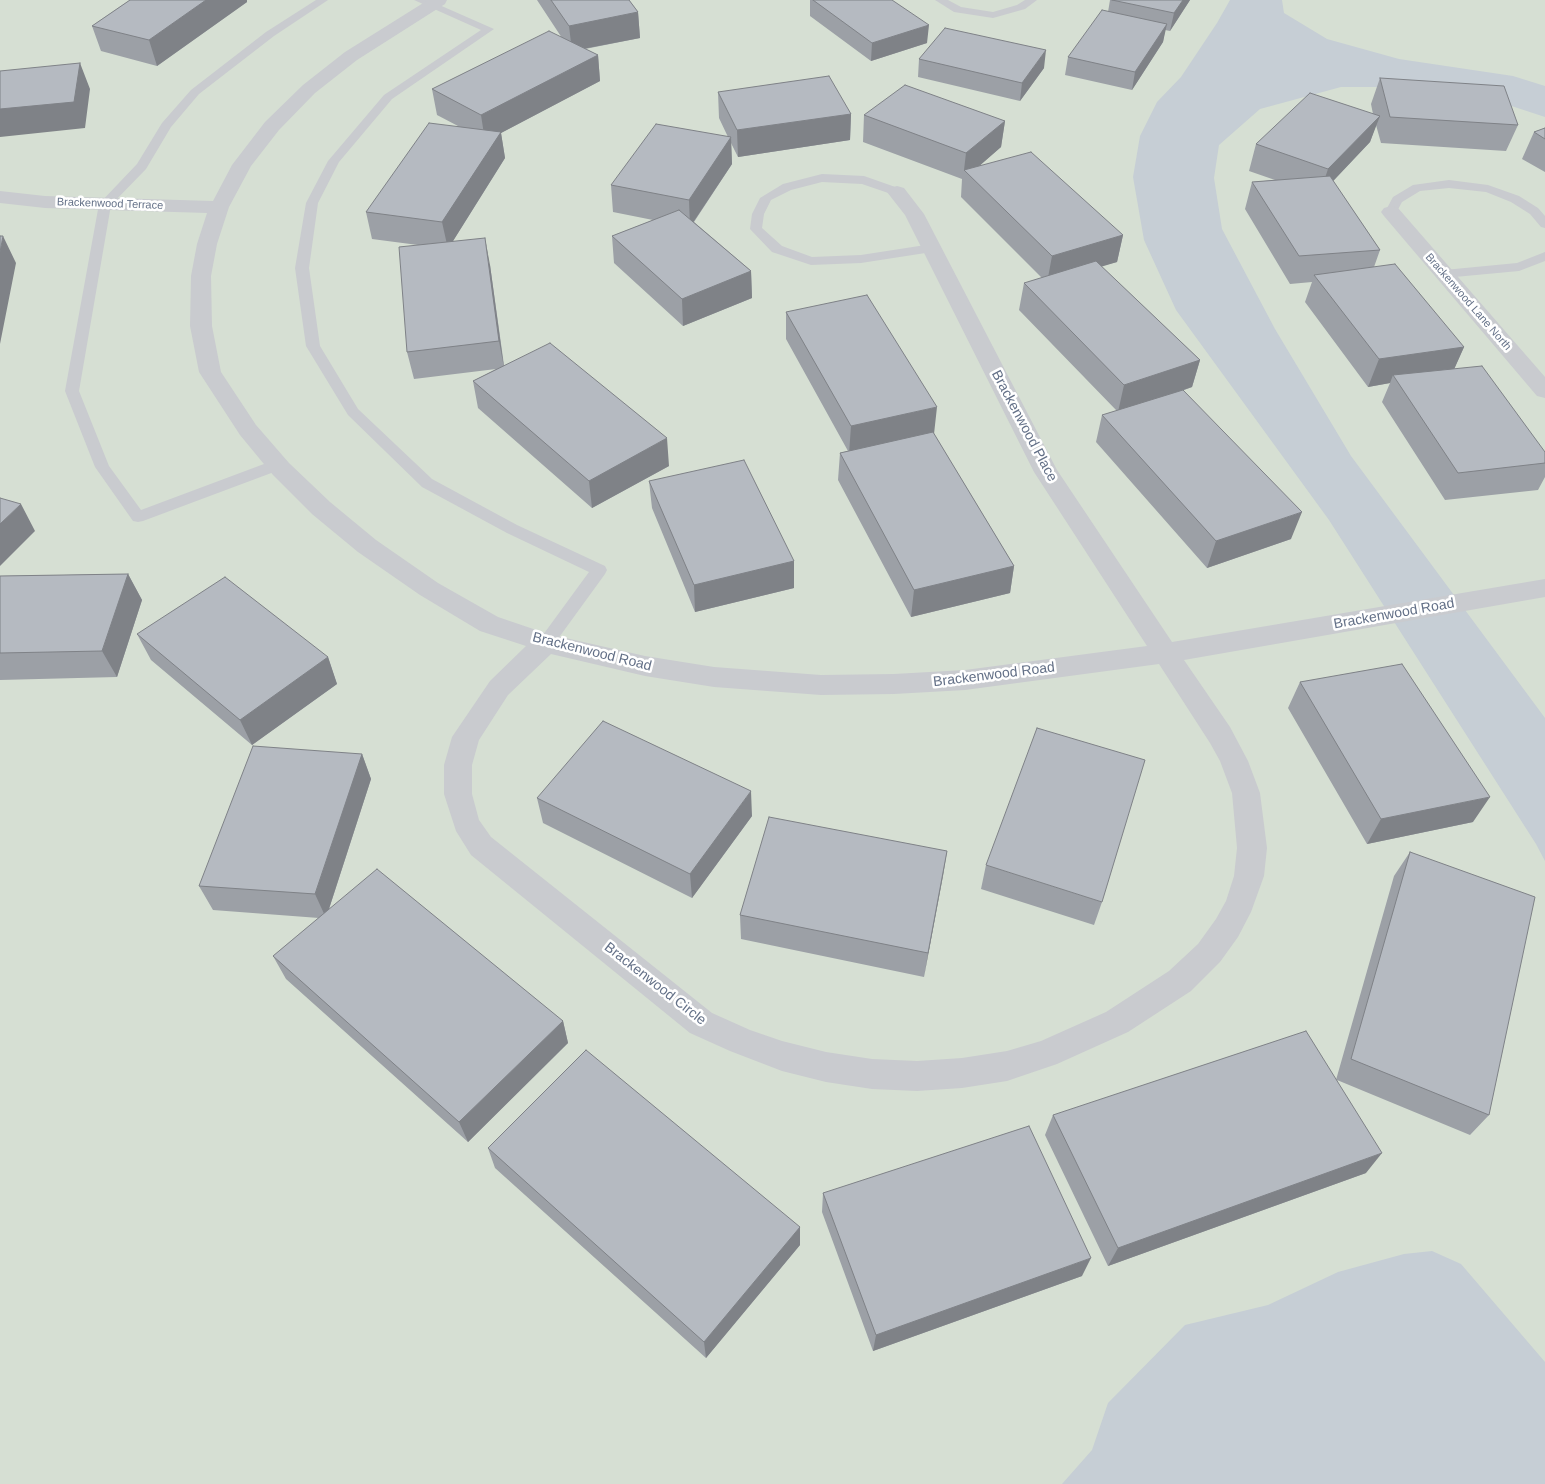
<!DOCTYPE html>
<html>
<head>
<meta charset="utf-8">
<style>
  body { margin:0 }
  canvas { display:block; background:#f6f7f3 }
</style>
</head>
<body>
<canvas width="1545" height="1484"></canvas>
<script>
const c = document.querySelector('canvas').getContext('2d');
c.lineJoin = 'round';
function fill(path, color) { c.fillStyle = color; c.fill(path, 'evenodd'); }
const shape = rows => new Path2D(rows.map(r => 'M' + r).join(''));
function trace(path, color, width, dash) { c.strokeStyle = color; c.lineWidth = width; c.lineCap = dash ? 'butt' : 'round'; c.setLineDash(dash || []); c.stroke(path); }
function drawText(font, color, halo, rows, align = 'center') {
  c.font = font + ' Helvetica,sans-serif'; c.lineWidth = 5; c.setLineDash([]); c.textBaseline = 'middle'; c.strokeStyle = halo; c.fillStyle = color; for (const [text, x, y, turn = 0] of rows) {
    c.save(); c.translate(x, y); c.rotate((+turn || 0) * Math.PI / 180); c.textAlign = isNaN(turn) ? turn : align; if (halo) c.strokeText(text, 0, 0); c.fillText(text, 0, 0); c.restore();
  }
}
const green = shape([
  [0,0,1545,0,1545,1484,0,1484]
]);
const water = shape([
  [1230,0,1282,0,1284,13,1327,39,1399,59,1513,76,1545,86,1545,117,1478,95,1414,87,1341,87,1260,109,1219,145,1214,178,1222,229,1275,329,1351,456,1545,718,1545,861,1536,844,1329,520,1176,310,1144,240,1133,177,1140,136,1157,102,1181,77,1217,23],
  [1432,1251,1461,1264,1545,1362,1545,1484,1062,1484,1092,1450,1108,1403,1185,1325,1268,1305,1338,1272,1404,1254]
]);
const lane = shape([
  [316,0,328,0,274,36,199,94,171,127,146,169,111,205,79,391,109,466,141,510,272,461,282,461,284,465,282,469,143,521,138,522,133,521,95,467,65,391,99,204,137,164,162,123,191,90,266,32,316,0],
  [414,0,428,0,494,29,392,99,339,162,318,203,309,268,320,346,358,409,432,479,517,525,605,566,607,570,605,574,552,647,546,649,540,647,538,643,540,639,589,572,507,533,422,487,348,415,306,346,295,268,306,203,328,161,384,95,481,30,414,0],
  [935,0,948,0,961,7,993,12,1017,5,1025,0,1037,0,1025,9,993,18,954,12,935,0],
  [822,174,864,176,901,189,903,192,897,196,862,184,822,182,791,190,771,200,764,214,762,228,782,246,812,257,861,255,932,244,938,248,932,252,861,263,811,265,772,252,750,229,752,214,760,198,783,184,822,174],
  [1449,180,1488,185,1519,196,1538,208,1545,216,1545,228,1541,227,1530,214,1511,202,1486,192,1449,188,1420,191,1402,202,1395,215,1391,216,1385,212,1393,197,1413,185,1449,180],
  [1545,252,1545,261,1519,271,1444,278,1437,274,1444,270,1517,263,1545,252]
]);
const street = shape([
  [428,0,447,0,445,4,357,60,315,93,279,130,251,166,229,207,217,244,211,276,212,326,221,372,256,425,289,463,330,502,376,540,438,583,498,617,548,634,645,656,714,667,821,675,894,674,965,670,1147,646,1034,472,905,215,887,192,890,188,897,186,904,188,924,214,1057,470,1172,642,1545,579,1545,597,1184,660,1230,727,1248,761,1260,793,1267,848,1264,876,1251,912,1238,937,1220,962,1191,991,1128,1032,1057,1064,1007,1081,962,1088,917,1091,872,1089,826,1082,782,1071,730,1051,690,1033,471,855,456,831,444,794,444,765,452,737,490,681,526,646,480,631,420,595,358,552,312,514,273,475,240,435,199,372,190,326,191,276,197,244,207,213,45,208,0,203,0,191,45,196,213,201,232,165,265,122,303,85,345,52,428,0],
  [551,654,645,676,714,687,821,695,894,694,965,690,1159,664,1210,743,1220,761,1232,793,1237,848,1234,876,1226,901,1216,919,1198,944,1169,971,1106,1012,1041,1041,1007,1051,962,1058,917,1061,872,1059,826,1052,782,1041,750,1030,712,1013,491,837,479,820,472,794,472,765,479,740,508,695,551,654],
  [1391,206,1398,208,1545,377,1545,398,1537,396,1384,216,1381,212,1384,208,1391,206]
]);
const wall = shape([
  [130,0,247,0,247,2,157,66,101,51,92,26],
  [537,0,629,0,638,12,640,38,585,49,598,55,600,81,501,133,505,158,453,241,490,265,504,365,669,466,592,508,478,408,473,381,496,369,414,379,407,352,418,245,372,239,366,212,458,126,437,115,432,89,562,38],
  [810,0,892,0,927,43,871,61,810,16],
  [1110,0,1190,0,1170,31,1165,30,1163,42,1132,90,1065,75,1068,57,1108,12],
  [919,59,1044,68,1020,101,918,77],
  [1380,78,1518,125,1506,151,1381,143,1376,125,1370,142,1333,181,1380,250,1374,267,1464,347,1454,369,1545,452,1545,477,1538,490,1445,500,1382,402,1390,383,1368,387,1305,302,1312,282,1290,284,1245,209,1252,182,1275,180,1249,171,1256,144,1373,114,1371,104],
  [718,92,851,114,850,140,738,157,731,143,732,164,694,222,751,271,752,298,683,326,614,263,612,236,653,220,613,212,611,185,728,137,719,118],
  [864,115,1005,121,1001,147,980,165,1123,235,1117,262,1101,266,1200,360,1192,387,1179,392,1291,539,1207,568,1096,442,1102,415,1117,411,1019,310,1024,283,1042,278,961,197,962,179,863,142],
  [1545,128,1545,172,1522,159,1534,132],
  [786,312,934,434,1014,566,1010,593,911,617,838,480,840,453,848,451,786,339],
  [649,481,794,561,794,588,695,612,652,508],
  [128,574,142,600,117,677,0,680,0,576],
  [137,634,328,657,337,684,252,745,151,660],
  [1300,682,1473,822,1367,844,1288,708],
  [362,754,371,779,329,909,563,1021,568,1043,468,1142,286,979,273,956,319,918,213,910,199,886],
  [537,798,752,816,692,898,543,823],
  [947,851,924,977,741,939,740,915],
  [1410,852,1489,1115,1470,1135,1337,1080,1366,1173,1108,1266,1045,1135,1053,1115,1336,1080,1394,876],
  [986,865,1102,902,1094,925,981,889],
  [488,1148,800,1227,800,1245,706,1358,495,1168],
  [823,1193,1082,1276,873,1351,822,1212]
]);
const shadedWall = shape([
  [206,0,247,0,247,2,157,66,149,40],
  [1183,0,1190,0,1170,31,1174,13],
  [638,12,640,38,572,51,569,26],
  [1167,24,1163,42,1132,90,1135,72],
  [929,25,927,43,871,61,872,43],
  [1046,50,1044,68,1020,101,1022,83],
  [598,55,600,81,501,133,505,158,448,249,442,222,485,141,481,115],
  [80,63,90,89,85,128,0,137,0,109],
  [851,114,850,140,738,157,737,130],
  [1380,116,1370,142,1319,196,1328,169],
  [1005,121,1001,147,969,175,964,170,966,153],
  [731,137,732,164,690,227,689,200],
  [1123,235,1117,262,1047,283,1052,256],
  [3,236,16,263,0,344,0,252],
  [485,238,490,265,504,368,499,341],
  [751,271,752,298,683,326,682,299],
  [1464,347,1452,374,1393,375,1390,383,1368,387,1379,359],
  [1200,360,1192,387,1118,412,1124,385],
  [937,407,934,434,849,454,851,426],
  [667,438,669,466,592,508,589,481],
  [21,504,35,531,0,566,0,524],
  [1302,512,1291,539,1207,568,1216,541],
  [794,561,794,588,695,612,694,585],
  [1014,566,1010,593,911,617,914,590],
  [128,574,142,600,117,677,102,651],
  [328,657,337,684,252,745,240,720],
  [362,754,371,779,326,918,315,894],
  [751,791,752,816,692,898,690,874],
  [1490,797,1473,822,1367,844,1381,819],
  [947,851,943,876,924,977,928,953],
  [563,1021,568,1043,468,1142,459,1122],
  [1382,1153,1366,1173,1108,1266,1118,1248],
  [800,1227,800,1245,706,1358,704,1342],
  [1091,1258,1082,1276,873,1351,876,1335]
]);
const building = shape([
  [130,0,206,0,149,40,92,26,130,0],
  [551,0,629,0,638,12,569,26,551,0],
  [813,0,892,0,929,25,872,43,813,0],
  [1112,0,1183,0,1174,13,1112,0],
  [1102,10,1167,24,1135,72,1068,57,1102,10],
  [945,28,1046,50,1022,83,919,59,945,28],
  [549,31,598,55,481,115,432,89,549,31],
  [80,63,74,102,0,109,0,71,80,63],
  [829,76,851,114,737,130,718,92,829,76],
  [1380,78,1504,86,1518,125,1390,117,1380,78],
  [905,85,1005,121,966,153,864,115,905,85],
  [1310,93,1380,116,1328,169,1256,144,1310,93],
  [429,123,501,132,442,222,366,212,429,123],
  [656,124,731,137,689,200,611,185,656,124],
  [1545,128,1545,139,1534,132,1545,128],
  [1031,152,1123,235,1052,256,964,170,1031,152],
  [1330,176,1380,250,1299,256,1252,182,1330,176],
  [679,210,751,271,682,299,612,236,679,210],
  [0,236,3,236,0,252,0,236],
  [485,238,499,341,407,352,399,247,485,238],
  [1096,261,1200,360,1124,385,1024,283,1096,261],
  [1395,264,1464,347,1379,359,1314,275,1395,264],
  [867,295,937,407,851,426,786,312,867,295],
  [550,343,667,438,589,481,473,381,550,343],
  [1482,366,1545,452,1545,463,1458,473,1393,375,1482,366],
  [1183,390,1302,512,1216,541,1102,415,1183,390],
  [933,432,1014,566,914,590,840,453,933,432],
  [744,460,794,561,694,585,649,481,744,460],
  [0,498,21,504,0,524,0,498],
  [128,574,102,651,0,653,0,576,128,574],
  [225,577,328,657,240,720,137,634,225,577],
  [1402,664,1490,797,1381,819,1300,682,1402,664],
  [603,721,751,791,690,874,537,798,603,721],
  [1037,728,1145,760,1102,902,986,865,1037,728],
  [253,746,362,754,315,894,199,886,253,746],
  [769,817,947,851,928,953,740,915,769,817],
  [1410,852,1535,897,1489,1115,1351,1059,1410,852],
  [377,869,563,1021,459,1122,273,956,377,869],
  [1306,1031,1382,1153,1118,1248,1053,1115,1306,1031],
  [586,1050,800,1227,704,1342,488,1148,586,1050],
  [1029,1126,1091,1258,876,1335,823,1193,1029,1126]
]);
const farStreetnames = [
  ["Brackenwood Terrace",110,204,2],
  ["Brackenwood Lane North",1468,302,49]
];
const streetNames = [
  ["Brackenwood Place",1024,426,62],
  ["Brackenwood Road",1394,614,-10],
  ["Brackenwood Road",592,652,14],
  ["Brackenwood Road",994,675,-7],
  ["Brackenwood Circle",655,984,38]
];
fill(green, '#d6dfd3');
fill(water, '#c6ced5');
fill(lane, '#c9cbcf');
fill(street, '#c9cbcf');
fill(wall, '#9ca0a6');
fill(shadedWall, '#7f8287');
fill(building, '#b5bac1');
trace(building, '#7f8287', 1);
drawText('11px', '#637087', '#fff', farStreetnames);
drawText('14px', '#637087', '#fff', streetNames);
</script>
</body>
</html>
